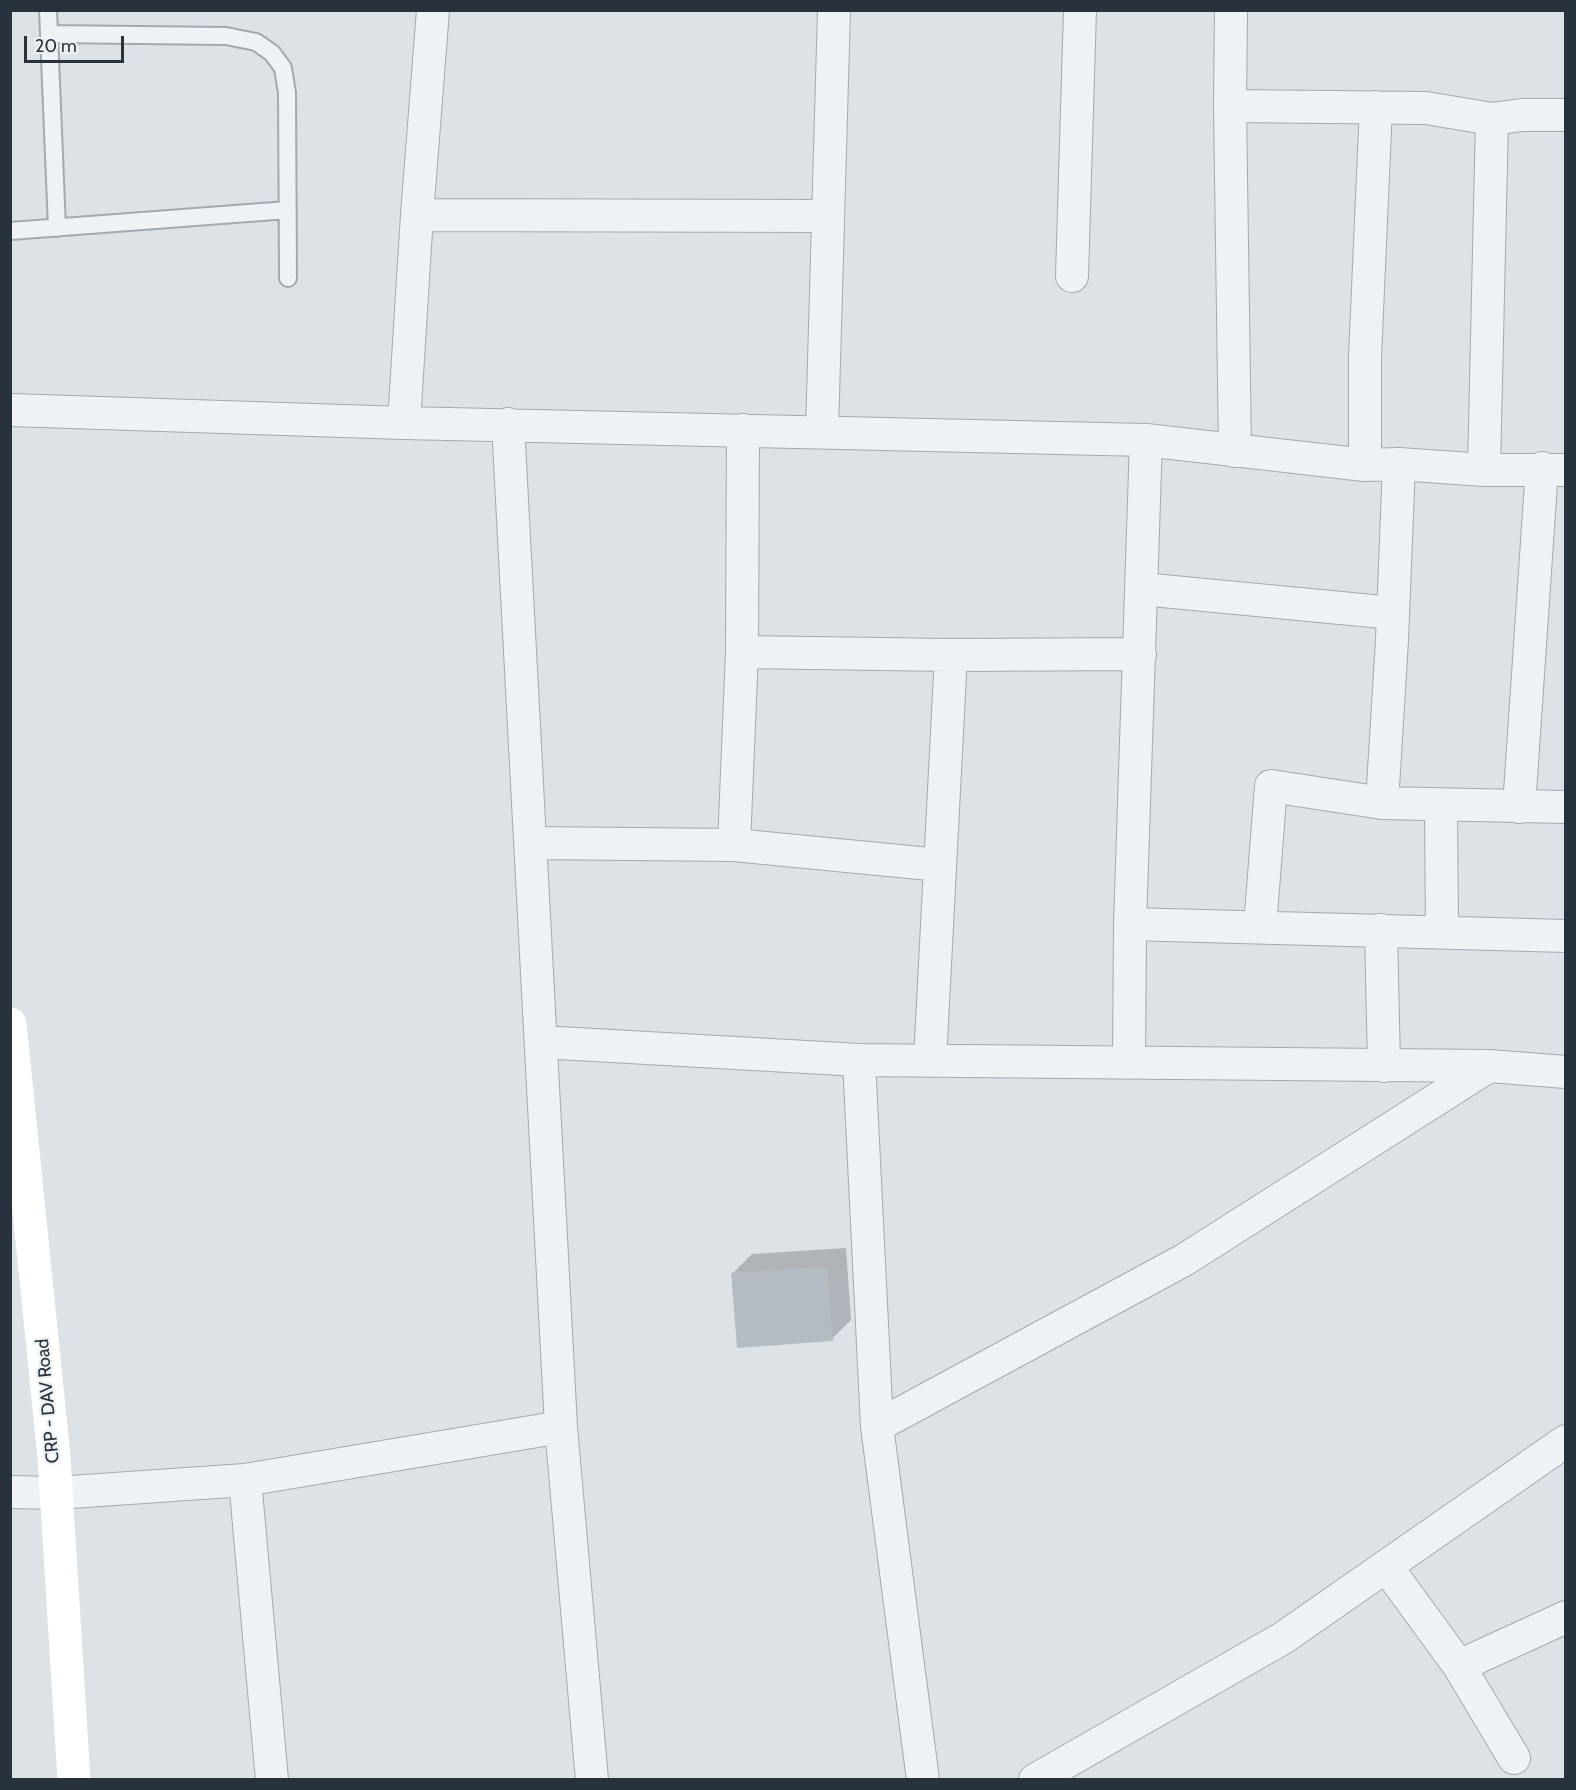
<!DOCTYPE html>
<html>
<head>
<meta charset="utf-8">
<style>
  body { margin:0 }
  #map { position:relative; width:1576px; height:1790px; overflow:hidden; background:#dce2e6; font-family:Cabin,sans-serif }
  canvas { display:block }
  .frame { position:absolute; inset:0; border:12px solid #27323c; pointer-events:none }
  .scale { position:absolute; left:24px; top:36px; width:100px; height:27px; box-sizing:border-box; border:3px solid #27323c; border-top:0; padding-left:8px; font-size:18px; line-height:21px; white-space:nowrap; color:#27323c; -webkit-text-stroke:4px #ecf1f4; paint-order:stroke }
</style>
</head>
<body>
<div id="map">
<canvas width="1576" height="1790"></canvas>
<div class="frame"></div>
<div class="scale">20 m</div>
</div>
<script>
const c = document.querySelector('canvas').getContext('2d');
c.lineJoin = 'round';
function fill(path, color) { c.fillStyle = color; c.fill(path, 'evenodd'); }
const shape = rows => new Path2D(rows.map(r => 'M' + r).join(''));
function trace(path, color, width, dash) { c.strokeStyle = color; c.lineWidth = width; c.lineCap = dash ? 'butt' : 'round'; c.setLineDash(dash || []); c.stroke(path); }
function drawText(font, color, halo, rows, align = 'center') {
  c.font = font + ' Cabin,sans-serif'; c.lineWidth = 4.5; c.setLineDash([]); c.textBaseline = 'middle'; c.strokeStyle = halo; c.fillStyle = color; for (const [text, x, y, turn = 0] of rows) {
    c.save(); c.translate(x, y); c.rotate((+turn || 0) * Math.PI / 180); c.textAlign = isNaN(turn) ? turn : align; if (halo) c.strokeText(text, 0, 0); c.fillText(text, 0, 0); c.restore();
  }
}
const shadow = shape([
  [846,1248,851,1320,832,1339,733,1273,752,1254]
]);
const building = shape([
  [827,1267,833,1341,737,1348,731,1273]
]);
const lane = shape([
  [48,10,57,228],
  [49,34,226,36,256,42,272,53,283,68,287,93,288,278],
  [10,231,288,210]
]);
const street = shape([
  [1231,10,1230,106,1235,451],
  [1230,106,1426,108,1492,119,1522,115,1566,115],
  [417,215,433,10],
  [1072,276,1080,10],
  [10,410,404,423,1146,440,1365,465,1399,464,1484,470,1566,470],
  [404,423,417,215,828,216],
  [822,432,834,10],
  [1399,464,1392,640,1382,803,1566,807],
  [1365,465,1365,357,1376,107],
  [1484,470,1492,119],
  [1142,589,1393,613],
  [742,652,951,655],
  [1441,805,1442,932],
  [1519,807,1542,468],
  [530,843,734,845,742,652,743,430],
  [734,845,940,865],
  [1130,924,1566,936],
  [1260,927,1271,786,1382,803],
  [1381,930,1384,1066],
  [541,1042,859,1060],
  [930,1061,951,655,1140,654],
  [1129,1063,1130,924,1146,440],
  [877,1426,1184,1260,1489,1066],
  [561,1427,592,1780],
  [245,1480,272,1780],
  [10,1492,56,1493,245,1480,561,1427,508,424],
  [1386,1566,1459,1666,1514,1758],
  [1459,1666,1566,1617],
  [923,1780,877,1426,859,1060,1489,1066,1566,1072],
  [1035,1780,1283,1638,1566,1441]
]);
const secondary = shape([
  [10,1024,54,1457,74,1780]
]);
const streetNames = [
  ["CRP - DAV Road",48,1401,-95]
];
fill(shadow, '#0003');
fill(building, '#b4bcc3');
trace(lane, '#a2aab0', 20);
trace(street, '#a2aab0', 34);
trace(lane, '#eff2f5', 16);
trace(street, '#eff2f5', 32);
trace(secondary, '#fff', 33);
drawText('18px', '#27323c', '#ecf1f4', streetNames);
</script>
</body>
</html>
